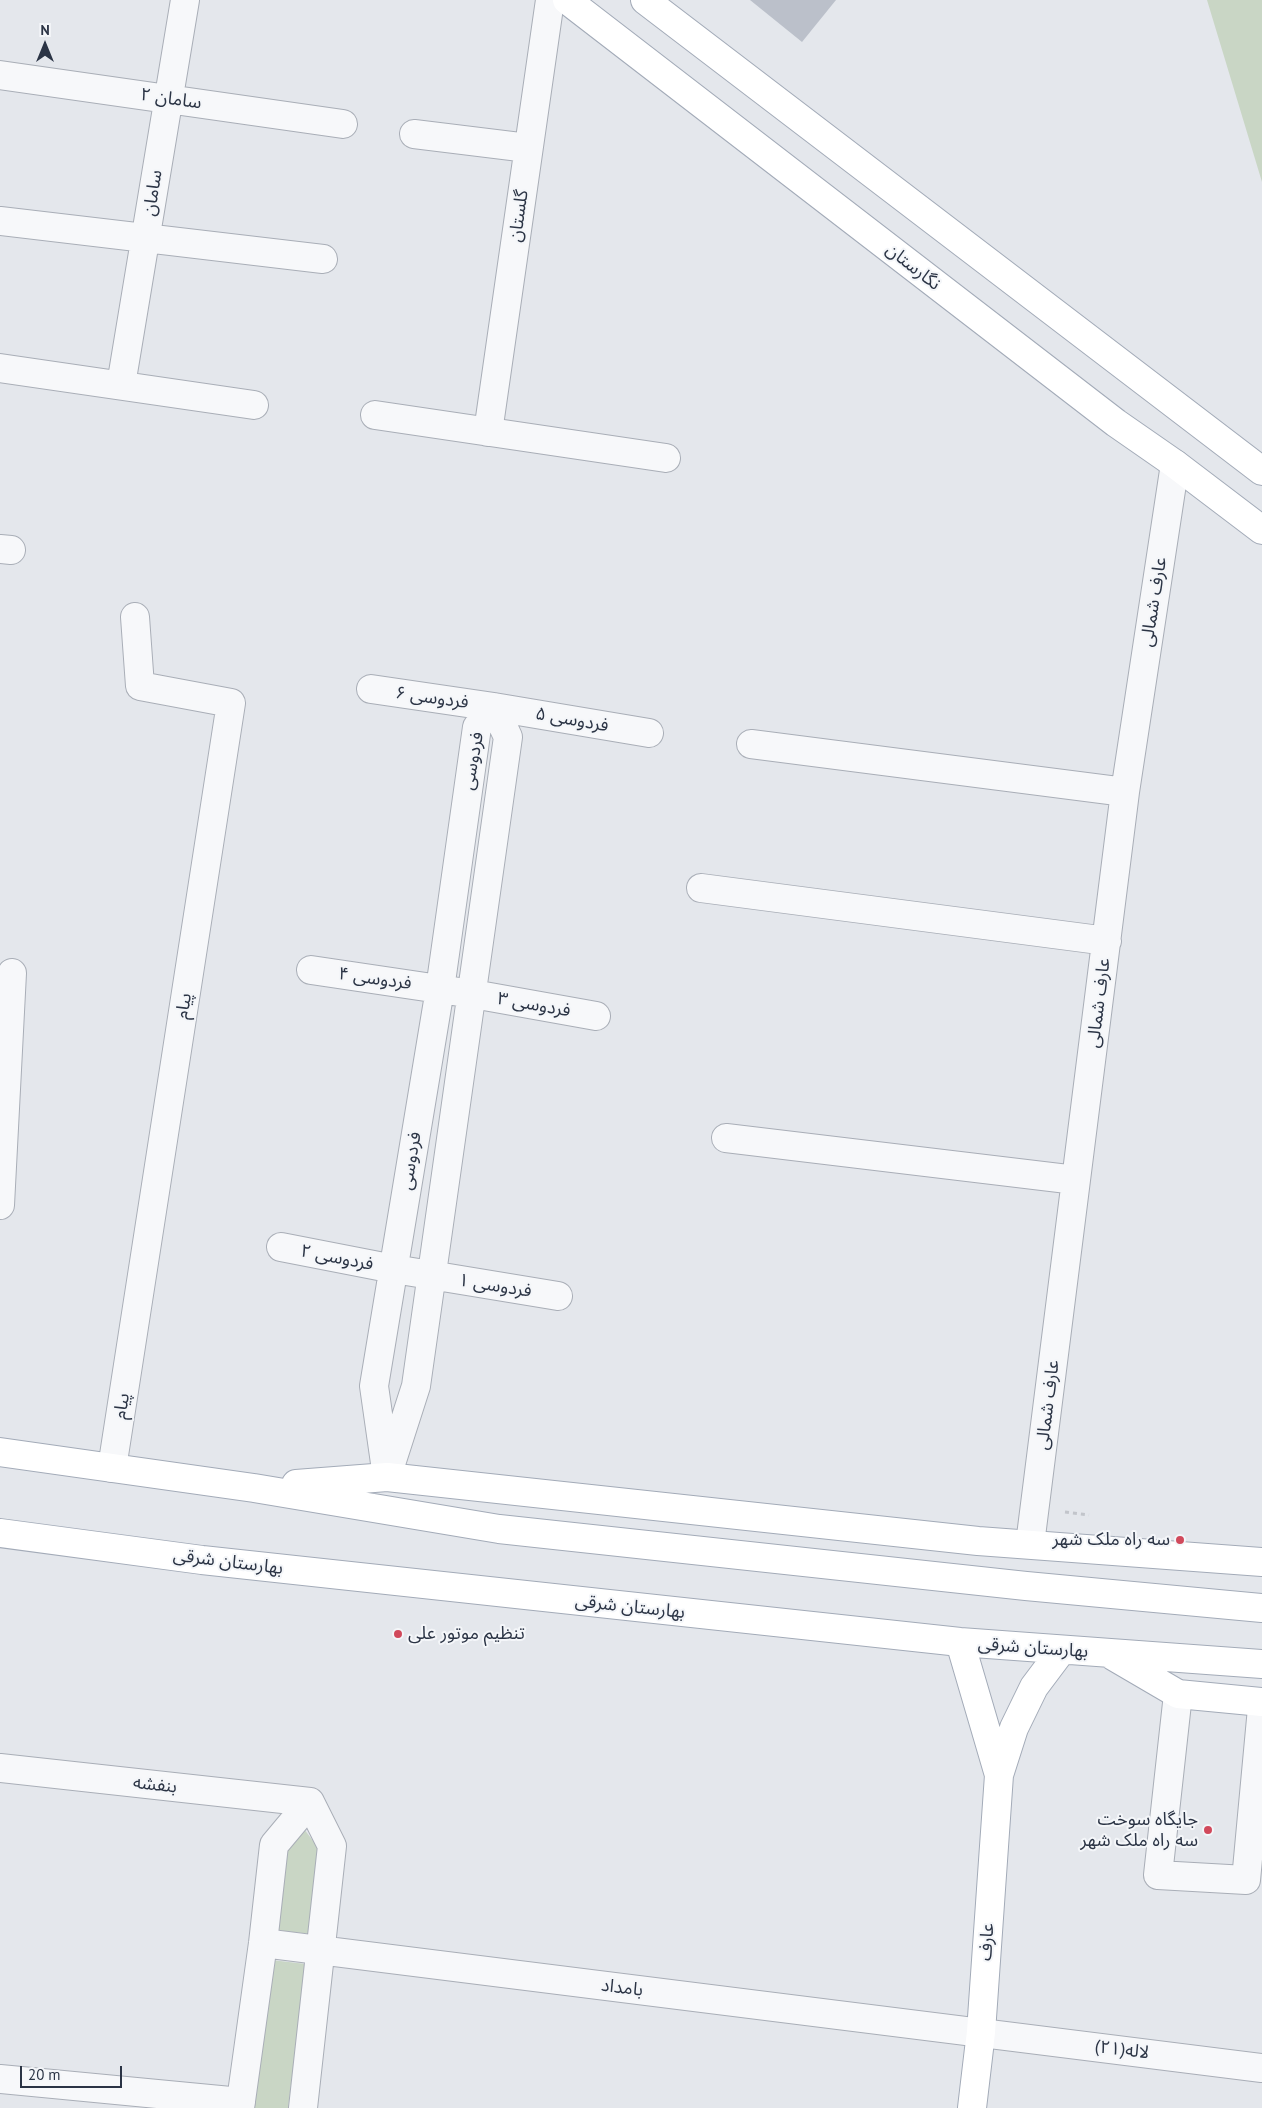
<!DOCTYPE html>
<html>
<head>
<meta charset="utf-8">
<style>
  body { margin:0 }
  #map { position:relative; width:1262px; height:2108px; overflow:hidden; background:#e4e7ec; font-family:"PT Sans",sans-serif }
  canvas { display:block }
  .north { position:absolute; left:20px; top:20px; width:50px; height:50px; -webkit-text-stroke:4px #f4f6f9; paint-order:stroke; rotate:0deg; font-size:14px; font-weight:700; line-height:20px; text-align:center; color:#2b3445 }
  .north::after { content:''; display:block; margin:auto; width:18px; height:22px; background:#2b3445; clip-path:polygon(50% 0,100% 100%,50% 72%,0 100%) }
  .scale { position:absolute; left:20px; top:2066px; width:102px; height:22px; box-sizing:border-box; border:2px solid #2b3445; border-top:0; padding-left:6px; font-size:15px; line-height:18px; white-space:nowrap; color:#2b3445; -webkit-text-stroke:4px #f4f6f9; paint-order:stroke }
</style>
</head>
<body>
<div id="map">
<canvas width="1262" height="2108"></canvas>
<div class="north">N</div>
<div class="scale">20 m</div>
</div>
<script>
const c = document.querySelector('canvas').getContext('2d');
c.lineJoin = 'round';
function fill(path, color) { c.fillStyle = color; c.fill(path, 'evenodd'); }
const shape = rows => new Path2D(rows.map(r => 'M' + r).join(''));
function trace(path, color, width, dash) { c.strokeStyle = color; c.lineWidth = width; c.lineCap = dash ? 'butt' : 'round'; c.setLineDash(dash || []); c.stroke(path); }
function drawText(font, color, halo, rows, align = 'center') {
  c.font = font + ' "PT Sans","Noto Sans Arabic",sans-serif'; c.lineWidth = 4; c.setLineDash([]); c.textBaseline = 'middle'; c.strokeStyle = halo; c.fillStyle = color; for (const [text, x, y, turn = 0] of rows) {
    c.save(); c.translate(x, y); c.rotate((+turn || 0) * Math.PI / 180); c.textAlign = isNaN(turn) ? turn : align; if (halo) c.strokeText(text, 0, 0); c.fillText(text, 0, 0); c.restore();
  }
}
const green = shape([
  [1207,0,1262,0,1262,182],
  [304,1829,320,1850,311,1934,276,1930,286,1849],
  [271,1960,306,1964,288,2108,253,2108]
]);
const building = shape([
  [750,0,836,0,802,42]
]);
const path = shape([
  [1065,1512,1089,1515]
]);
const minor = shape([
  [0,75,343,124],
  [414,134,528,148],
  [0,221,323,259],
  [0,368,254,405],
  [121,385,185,0],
  [375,415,666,458],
  [488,432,550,0],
  [0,549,11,550],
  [371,689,494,707,649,733],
  [751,744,1125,792],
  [701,888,1107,941],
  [311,970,473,994,596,1016],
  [726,1138,1076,1180],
  [0,1205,12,973],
  [281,1247,394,1269,558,1296],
  [112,1468,231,703,140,686,135,617],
  [389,1470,416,1386,508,737,494,707],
  [387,1477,374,1386,440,989,477,727,494,707],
  [1030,1544,1125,792,1175,464],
  [1178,1694,1158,1875,1246,1880,1262,1708],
  [0,1768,310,1802],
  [263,1943,1262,2068],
  [0,2079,241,2102],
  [240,2108,263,1943,274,1845,310,1802],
  [303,2108,332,1846,310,1802]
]);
const major = shape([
  [567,0,1116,423,1175,464,1262,530],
  [645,0,1262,471],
  [0,1452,254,1488,499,1529,1026,1586,1262,1608],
  [296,1484,387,1477,978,1541,1262,1562],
  [0,1533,202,1560,960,1642,1262,1664],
  [960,1642,999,1775],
  [1113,1656,1178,1694,1262,1702],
  [972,2108,981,2032,999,1775,1014,1728,1034,1687,1061,1651]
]);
const markers = [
  [1180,1540,5,"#d1495b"],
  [398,1634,5,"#d1495b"],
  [1208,1830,5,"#d1495b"]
];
const streetNames = [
  ["سامان ۲",171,99,8],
  ["سامان",153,193,-81],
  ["گلستان",519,216,-82],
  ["نگارستان",913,267,38],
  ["عارف شمالی",1154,602,-81],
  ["فردوسی ۶",432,698,8],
  ["فردوسی ۵",572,720,10],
  ["فردوسی",473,761,-80],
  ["فردوسی ۴",375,979,8],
  ["عارف شمالی",1099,1003,-83],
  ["فردوسی ۳",534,1005,10],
  ["پیام",184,1006,-81],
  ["فردوسی",411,1161,-81],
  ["فردوسی ۲",337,1258,11],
  ["فردوسی ۱",495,1286,9],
  ["عارف شمالی",1048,1405,-83],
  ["پیام",122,1406,-81],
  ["بهارستان شرقی",228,1562,7],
  ["بهارستان شرقی",630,1607,6],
  ["بهارستان شرقی",1033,1648,4],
  ["بنفشه",155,1785,6],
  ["عارف",987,1942,-86],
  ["بامداد",622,1988,7],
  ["لاله(۲۱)",1122,2050,7]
];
const poiNames = [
  ["سه راه ملک شهر",1170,1540],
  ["تنظیم موتور علی",408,1634,"left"],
  ["جایگاه سوخت",1198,1820],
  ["سه راه ملک شهر",1198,1841]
];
fill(green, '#c9d6c5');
fill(building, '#bbc0ca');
trace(minor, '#a9aeb7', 30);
trace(major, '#a3abb8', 30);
trace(path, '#c2c5cb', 3, [4, 4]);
trace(minor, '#f7f8fa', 28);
trace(major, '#fff', 28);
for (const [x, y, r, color] of markers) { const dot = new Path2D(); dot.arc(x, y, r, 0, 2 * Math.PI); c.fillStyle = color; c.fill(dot); trace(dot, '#f4f6f9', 2); }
drawText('18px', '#2b3445', '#f4f6f9', streetNames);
drawText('18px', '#2b3445', '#f4f6f9', poiNames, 'right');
</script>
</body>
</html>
